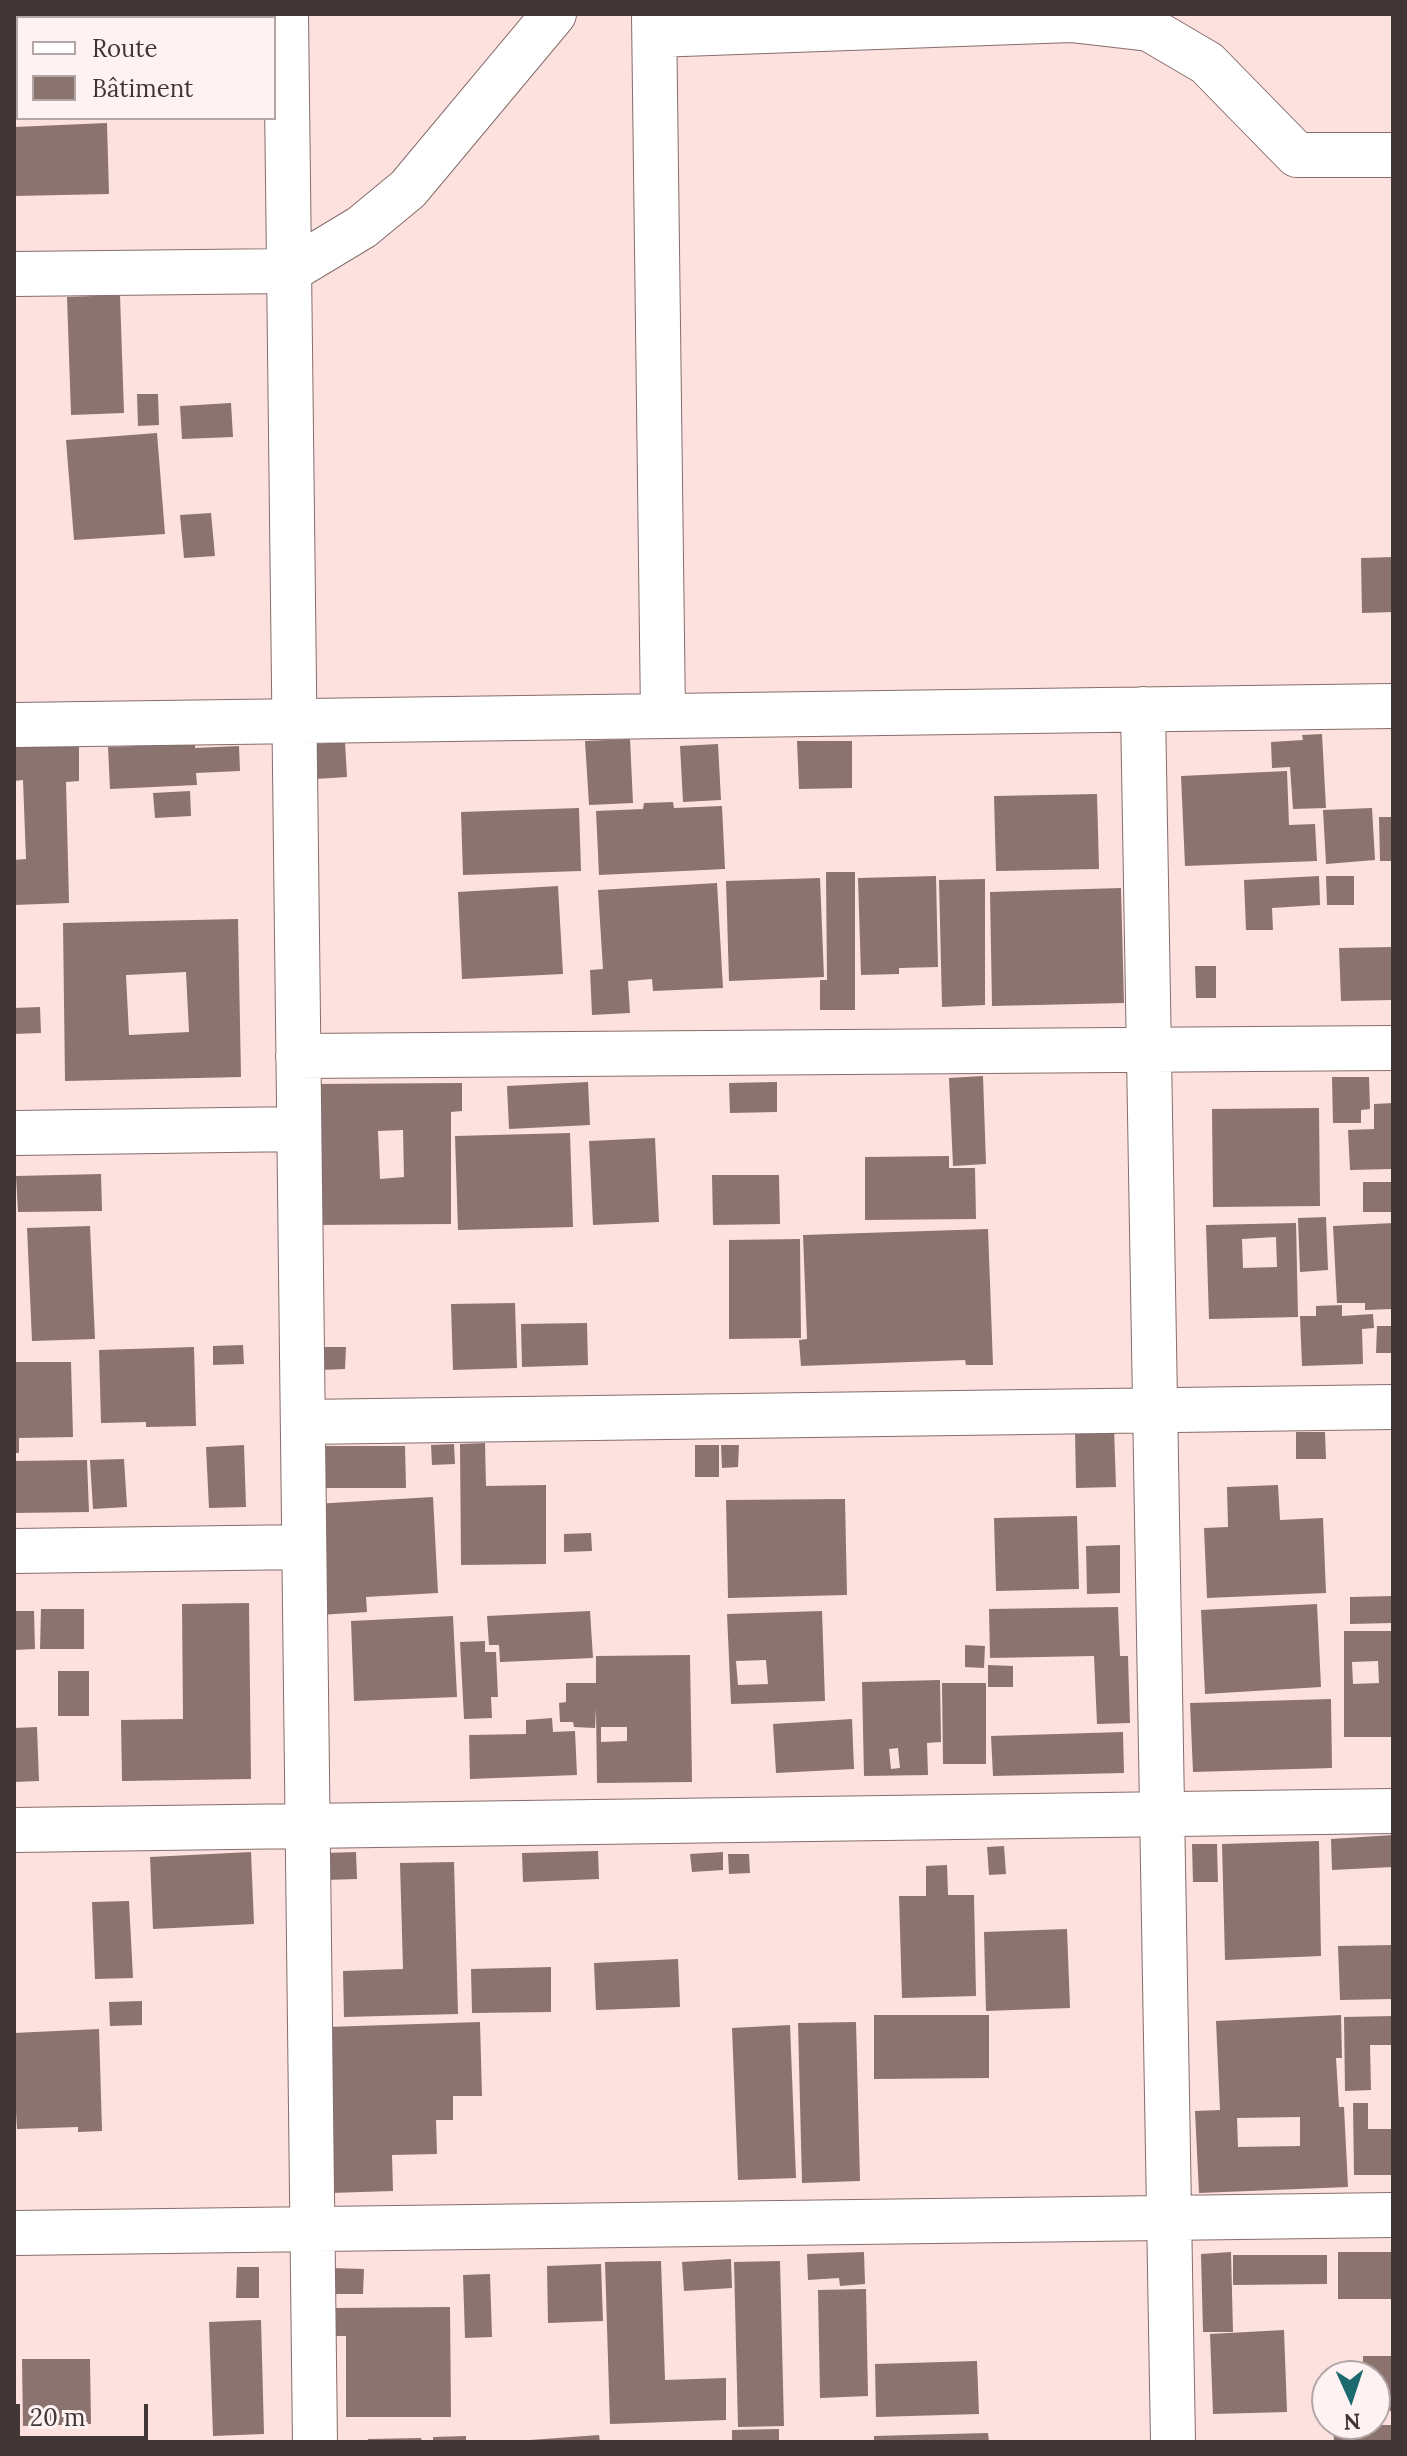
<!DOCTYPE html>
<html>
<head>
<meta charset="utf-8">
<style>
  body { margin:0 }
  #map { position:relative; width:1407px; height:2456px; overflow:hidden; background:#fde1df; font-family:Lora,serif }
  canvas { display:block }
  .frame { position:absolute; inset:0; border:16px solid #403635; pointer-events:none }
  .legend { position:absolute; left:16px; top:16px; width:260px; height:104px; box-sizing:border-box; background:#fef3f2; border:2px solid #b2a7a6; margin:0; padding:10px 14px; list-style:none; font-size:24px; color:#403635 }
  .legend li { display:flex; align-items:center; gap:16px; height:40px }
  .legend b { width:40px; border:2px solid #b2a7a6 }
  .north { position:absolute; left:1311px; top:2360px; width:80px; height:80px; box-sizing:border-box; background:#fef3f2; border:2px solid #b2a7a6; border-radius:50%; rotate:177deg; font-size:22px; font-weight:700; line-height:32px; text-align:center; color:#403635 }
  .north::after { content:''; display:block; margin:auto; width:28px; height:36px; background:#1d6a6e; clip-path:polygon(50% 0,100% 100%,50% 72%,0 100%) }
  .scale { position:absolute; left:16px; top:2404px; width:132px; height:36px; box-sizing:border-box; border:4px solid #403635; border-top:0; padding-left:10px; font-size:24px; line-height:28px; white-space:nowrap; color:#403635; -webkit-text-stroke:6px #fef3f2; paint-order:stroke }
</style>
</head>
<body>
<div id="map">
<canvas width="1407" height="2456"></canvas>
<div class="frame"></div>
<ul class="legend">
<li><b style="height:10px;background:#fff"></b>Route</li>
<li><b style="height:22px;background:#8b7370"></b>Bâtiment</li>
</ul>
<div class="north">N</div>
<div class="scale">20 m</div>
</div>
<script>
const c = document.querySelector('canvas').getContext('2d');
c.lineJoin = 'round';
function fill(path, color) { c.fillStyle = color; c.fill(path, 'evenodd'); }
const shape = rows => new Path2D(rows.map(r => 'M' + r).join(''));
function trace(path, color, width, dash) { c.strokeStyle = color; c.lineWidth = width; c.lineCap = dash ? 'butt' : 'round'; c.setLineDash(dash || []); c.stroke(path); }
const building = shape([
  [14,14,118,14,118,18,18,18,18,27,14,28],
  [14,30,18,30,18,119,14,119],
  [107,123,109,194,14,196,14,127],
  [120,295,124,413,71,415,67,297],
  [137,394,158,394,159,425,138,426],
  [231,403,233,437,182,439,180,406],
  [157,433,165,534,74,540,66,440],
  [211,513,215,556,184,558,180,515],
  [1393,557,1393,612,1362,613,1361,558],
  [1322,734,1326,808,1293,809,1290,767,1272,768,1271,742,1303,740,1302,735],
  [630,739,633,803,589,805,585,741],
  [797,741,852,741,852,788,799,789],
  [79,742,79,781,66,782,69,903,14,905,14,860,26,859,23,780,14,781,14,743],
  [345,742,347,777,316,779,314,744],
  [195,744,195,748,239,746,240,771,196,773,197,785,110,789,108,747],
  [718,744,721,800,683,802,680,746],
  [1287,771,1289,825,1315,824,1317,861,1185,866,1181,776],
  [190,791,191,816,155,818,153,793],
  [1097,794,1099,869,996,871,994,796],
  [673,802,674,808,722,806,725,869,599,875,596,811,643,809,644,803],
  [579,808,581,871,463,875,461,812],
  [1372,808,1375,860,1326,864,1323,810],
  [1379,817,1393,817,1393,861,1380,861],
  [826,872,855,872,855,1010,820,1010,820,980,827,980],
  [936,876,938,967,899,968,899,974,861,975,858,878],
  [1319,876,1320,905,1272,908,1273,930,1246,930,1244,880],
  [1326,876,1354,876,1354,905,1327,905],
  [820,878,824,977,729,981,726,881],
  [985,879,985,1005,942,1007,939,880],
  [717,883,723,988,653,991,652,979,628,981,630,1013,592,1015,590,970,603,969,598,890],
  [558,886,563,974,462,979,458,892],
  [1121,888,1124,1003,992,1006,990,892],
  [238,919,241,1077,65,1081,63,923],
  [186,972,189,1032,129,1035,126,975],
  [1393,947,1393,1000,1341,1001,1339,948],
  [1195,966,1216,966,1216,998,1196,998],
  [40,1007,41,1033,14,1034,14,1008],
  [983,1076,986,1164,953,1166,949,1078],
  [1332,1077,1369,1077,1370,1109,1361,1110,1361,1123,1333,1123],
  [588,1082,590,1125,509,1129,507,1086],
  [777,1082,777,1112,730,1113,729,1083],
  [462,1083,462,1111,451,1112,451,1224,314,1225,314,1084],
  [403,1130,404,1177,380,1179,378,1131],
  [1393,1103,1393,1169,1350,1170,1348,1130,1374,1129,1374,1104],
  [1319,1108,1320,1206,1213,1207,1212,1109],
  [570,1133,573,1227,458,1230,455,1136],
  [655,1138,659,1222,593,1225,589,1141],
  [949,1156,949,1168,975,1168,976,1219,865,1220,865,1157],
  [101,1174,102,1211,18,1212,16,1176],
  [712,1175,779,1175,780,1224,713,1225],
  [1363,1182,1393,1182,1393,1212,1363,1212],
  [1326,1217,1328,1270,1300,1272,1298,1218],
  [1296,1223,1298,1317,1209,1319,1206,1225],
  [1276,1237,1277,1267,1243,1268,1242,1239],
  [1393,1223,1393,1309,1365,1310,1365,1303,1337,1303,1333,1226],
  [90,1226,95,1339,32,1341,27,1228],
  [988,1229,993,1365,966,1365,965,1360,801,1366,799,1340,807,1339,803,1235],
  [800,1239,801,1338,729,1339,729,1240],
  [515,1303,517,1368,453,1370,451,1304],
  [1342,1305,1342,1316,1373,1314,1374,1328,1362,1329,1363,1364,1302,1366,1300,1316,1316,1316,1316,1306],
  [587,1323,588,1365,522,1367,521,1324],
  [1377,1326,1393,1326,1393,1353,1376,1353],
  [243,1345,244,1364,213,1365,213,1346],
  [194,1347,196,1426,146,1427,146,1422,101,1423,99,1350],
  [320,1347,346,1347,345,1369,321,1370],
  [14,1362,71,1362,73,1437,19,1438,19,1453,14,1453],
  [1114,1427,1116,1487,1076,1488,1075,1429],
  [1296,1432,1325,1432,1326,1459,1296,1459],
  [485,1443,486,1486,546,1485,546,1564,461,1565,460,1444],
  [454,1444,455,1464,432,1465,431,1445],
  [244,1445,246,1507,209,1508,206,1447],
  [695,1445,719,1445,719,1477,695,1477],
  [721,1445,739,1445,738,1467,722,1468],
  [317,1446,405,1446,406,1488,318,1488],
  [124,1459,127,1507,93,1509,90,1460],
  [87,1460,89,1512,14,1513,14,1461],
  [1278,1485,1280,1520,1323,1518,1326,1593,1207,1598,1204,1528,1228,1527,1227,1487],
  [433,1497,438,1593,366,1597,367,1612,319,1615,314,1504],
  [845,1499,847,1595,728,1598,726,1500],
  [1077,1516,1079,1589,996,1591,994,1518],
  [591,1533,592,1551,564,1552,564,1534],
  [1120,1545,1120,1593,1087,1594,1086,1546],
  [1393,1596,1393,1623,1350,1624,1350,1597],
  [249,1603,251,1779,122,1781,121,1720,183,1719,182,1604],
  [1317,1604,1321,1687,1205,1694,1201,1610],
  [1118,1607,1120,1656,1128,1656,1130,1723,1097,1724,1094,1656,990,1658,989,1609],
  [41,1609,84,1609,84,1649,40,1649],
  [14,1611,34,1611,35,1649,14,1650],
  [590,1611,593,1658,500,1662,499,1645,489,1645,487,1616],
  [822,1611,825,1701,731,1704,727,1614],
  [766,1660,768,1684,738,1685,736,1661],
  [453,1616,457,1697,354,1701,351,1621],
  [1344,1631,1393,1631,1393,1737,1344,1737],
  [1378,1661,1379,1683,1353,1684,1352,1662],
  [485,1641,485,1652,496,1652,498,1697,491,1697,492,1718,464,1719,460,1642],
  [965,1645,985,1646,984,1668,965,1667],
  [690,1655,692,1782,597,1783,596,1708,595,1728,574,1727,573,1722,560,1722,559,1703,566,1702,566,1683,596,1683,596,1656],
  [601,1727,627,1727,627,1741,601,1742],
  [988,1665,1013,1666,1013,1687,988,1687],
  [58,1671,89,1671,89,1716,58,1716],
  [940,1680,941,1742,927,1743,928,1775,864,1776,862,1682],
  [898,1748,900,1768,891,1769,889,1749],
  [942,1683,986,1683,986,1764,943,1764],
  [1331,1699,1332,1768,1193,1772,1190,1703],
  [552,1718,553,1732,575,1731,577,1775,470,1779,469,1735,526,1734,526,1720],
  [852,1719,854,1769,776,1773,773,1724],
  [37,1727,39,1781,14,1782,14,1728],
  [1123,1732,1124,1773,993,1776,991,1736],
  [1393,1835,1393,1867,1332,1870,1331,1839],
  [1319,1841,1321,1956,1225,1960,1222,1844],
  [1192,1844,1217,1844,1218,1882,1193,1882],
  [1004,1846,1006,1874,989,1875,987,1847],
  [598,1851,599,1879,523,1882,522,1853],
  [251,1852,254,1924,153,1929,150,1857],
  [356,1852,357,1879,325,1880,324,1853],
  [723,1852,723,1870,692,1872,690,1854],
  [728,1854,749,1854,750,1873,729,1874],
  [454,1862,458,2014,344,2017,343,1971,403,1969,400,1863],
  [947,1865,948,1895,974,1895,976,1996,902,1998,899,1896,926,1896,926,1866],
  [129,1901,133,1978,95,1979,92,1902],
  [1067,1929,1070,2008,986,2011,984,1932],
  [1393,1945,1393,1999,1340,2000,1338,1946],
  [678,1959,680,2007,596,2010,594,1963],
  [551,1967,551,2012,472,2013,471,1969],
  [142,2001,142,2025,110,2026,109,2002],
  [874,2015,989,2015,989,2078,874,2079],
  [1341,2015,1342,2058,1336,2058,1339,2107,1344,2107,1348,2187,1199,2193,1195,2111,1220,2110,1216,2021],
  [1300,2117,1300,2146,1238,2147,1237,2118],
  [1393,2016,1393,2045,1370,2045,1371,2090,1345,2091,1344,2017],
  [480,2022,482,2096,453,2096,453,2120,436,2120,437,2154,392,2155,393,2191,330,2193,326,2027],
  [856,2022,860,2181,802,2183,798,2023],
  [790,2025,796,2178,738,2180,732,2028],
  [99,2029,102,2131,78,2132,78,2127,17,2129,16,2112,14,2112,14,2033],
  [1353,2103,1368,2103,1368,2129,1393,2129,1393,2175,1354,2175],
  [864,2252,865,2284,840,2286,839,2278,808,2280,807,2254],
  [1231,2252,1233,2332,1203,2332,1201,2254],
  [1338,2252,1393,2252,1393,2299,1338,2299],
  [1233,2255,1327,2255,1327,2284,1233,2285],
  [731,2259,732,2288,684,2291,682,2262],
  [661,2261,665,2380,726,2378,726,2420,610,2424,605,2262],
  [780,2261,784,2426,738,2427,734,2262],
  [601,2264,603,2321,548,2323,547,2266],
  [237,2267,259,2267,259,2298,236,2298],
  [331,2268,364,2269,363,2294,330,2294],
  [490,2274,492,2337,465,2338,463,2275],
  [866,2289,868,2396,820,2398,818,2290],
  [450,2307,451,2417,346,2417,346,2336,334,2336,334,2308],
  [261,2320,264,2434,213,2436,209,2322],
  [1284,2330,1287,2412,1213,2414,1210,2334],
  [1363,2356,1393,2356,1393,2411,1375,2411,1375,2376,1363,2376],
  [22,2359,90,2359,91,2424,23,2426],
  [977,2361,979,2414,876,2417,875,2364],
  [1333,2425,1393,2425,1393,2442,1334,2442],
  [779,2429,779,2442,732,2442,732,2430],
  [988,2433,989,2442,874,2442,874,2436],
  [599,2435,600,2442,530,2442,530,2440],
  [466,2436,466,2442,433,2442,433,2437],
  [421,2438,422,2442,368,2442,368,2439]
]);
const minor = shape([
  [286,14,315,2442],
  [654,14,663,716],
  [655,35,1071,20,1149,29,1207,63,1297,155,1393,155],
  [14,274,289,271,362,227,408,189,554,14],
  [1143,709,1173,2442],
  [14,725,1393,706],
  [298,1056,1393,1048],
  [14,1133,299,1129],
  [303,1422,1393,1407],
  [14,1551,304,1547],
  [14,1830,1393,1811],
  [14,2233,1393,2215]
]);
fill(building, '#8b7370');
trace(minor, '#856d6b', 46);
trace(minor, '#fff', 44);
</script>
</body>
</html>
